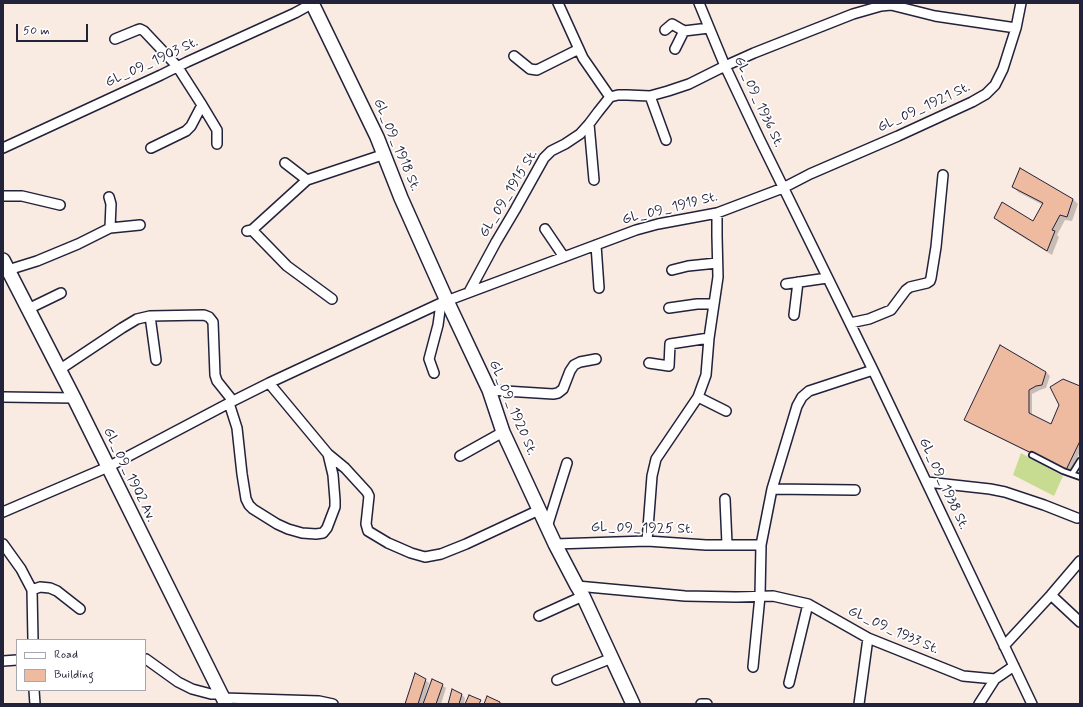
<!DOCTYPE html>
<html>
<head>
<meta charset="utf-8">
<style>
  body { margin:0 }
  #map { position:relative; width:1083px; height:707px; overflow:hidden; background:#faebe2; font-family:Mynerve,sans-serif }
  canvas { display:block }
  .frame { position:absolute; inset:0; border:4px solid #22223b; pointer-events:none }
  .legend { position:absolute; left:16px; top:639px; width:130px; height:52px; box-sizing:border-box; background:#fff; border:1px solid #a7a7b1; margin:0; padding:5px 7px; list-style:none; font-size:12px; color:#22223b }
  .legend li { display:flex; align-items:center; gap:8px; height:20px }
  .legend b { width:20px; border:1px solid #a7a7b1 }
  .scale { position:absolute; left:16px; top:24px; width:72px; height:18px; box-sizing:border-box; border:2px solid #22223b; border-top:0; padding-left:5px; font-size:12px; line-height:14px; white-space:nowrap; color:#22223b; -webkit-text-stroke:3px #fff; paint-order:stroke }
</style>
</head>
<body>
<div id="map">
<canvas width="1083" height="707"></canvas>
<div class="frame"></div>
<ul class="legend">
<li><b style="height:5px;background:#fff"></b>Road</li>
<li><b style="height:11px;background:#eebba0"></b>Building</li>
</ul>
<div class="scale">50 m</div>
</div>
<script>
const c = document.querySelector('canvas').getContext('2d');
c.lineJoin = 'round';
function fill(path, color) { c.fillStyle = color; c.fill(path, 'evenodd'); }
const shape = rows => new Path2D(rows.map(r => 'M' + r).join(''));
function trace(path, color, width, dash) { c.strokeStyle = color; c.lineWidth = width; c.lineCap = dash ? 'butt' : 'round'; c.setLineDash(dash || []); c.stroke(path); }
function drawText(font, color, halo, rows, align = 'center') {
  c.font = font + ' Mynerve,sans-serif'; c.lineWidth = 3.5; c.setLineDash([]); c.textBaseline = 'middle'; c.strokeStyle = halo; c.fillStyle = color; for (const [text, x, y, turn = 0] of rows) {
    c.save(); c.translate(x, y); c.rotate((+turn || 0) * Math.PI / 180); c.textAlign = isNaN(turn) ? turn : align; if (halo) c.strokeText(text, 0, 0); c.fillText(text, 0, 0); c.restore();
  }
}
const green = shape([
  [1021,453,1063,476,1054,496,1013,475]
]);
const shadow = shape([
  [1013,186,1073,199,1078,204,1072,221,1065,220,1057,235,1059,237,1052,255,1000,223,995,218,1033,223,1043,205,1018,192],
  [1046,372,1050,376,1046,388,1040,390,1032,394,1032,416,1052,425,1080,387,1080,452,1070,473,969,423,965,420],
  [425,680,429,683,424,701,425,701,442,685,446,688,441,704,406,704],
  [462,695,465,698,464,704,449,704]
]);
const building = shape([
  [1020,168,1073,199,1067,217,1060,215,1052,230,1055,231,1047,251,994,218,1002,202,1033,221,1043,203,1012,187,1020,168],
  [1000,345,1046,372,1042,385,1036,386,1029,390,1029,413,1051,424,1059,405,1050,387,1063,379,1080,386,1080,441,1066,470,964,420,1000,345],
  [415,673,426,679,418,704,405,704,415,673],
  [432,679,443,684,436,704,423,704,432,679],
  [452,689,462,694,459,704,448,704,452,689],
  [469,695,481,700,479,704,465,704,469,695],
  [487,696,500,702,500,704,484,704,487,696]
]);
const lane = shape([
  [1032,455,1063,471,1080,477],
  [1072,474,1080,461]
]);
const street = shape([
  [558,3,583,58,610,97],
  [699,3,725,66,759,138,873,370,1032,704],
  [665,30,672,24,684,31,709,28],
  [115,39,137,30,140,29,144,31,177,66,202,105,217,130,217,144],
  [675,49,684,31],
  [514,56,530,69,537,70,579,49],
  [650,96,666,140],
  [589,124,594,180],
  [3,148,161,75,187,62,295,13,313,3],
  [151,148,186,131,191,126,202,105],
  [285,163,307,180],
  [3,196,22,196,60,205],
  [109,197,111,204,110,228],
  [545,229,564,257],
  [252,230,287,266,332,299],
  [247,231,252,230,307,180,385,154],
  [596,245,599,288],
  [8,270,37,261,78,244,110,228,140,225],
  [672,270,688,266,717,263],
  [786,284,827,278],
  [469,292,496,242,515,210,544,158,551,151,565,144,580,134,589,124,598,112,610,97,618,95,627,95,650,96,668,91,689,84,725,66,754,53,853,14,881,6,891,5,935,16,1016,28],
  [669,308,697,304,714,304],
  [28,309,61,293],
  [794,315,798,282],
  [150,316,156,360],
  [850,323,869,319,891,310,906,290,910,287,927,283,930,281,931,278,936,247,943,175],
  [649,363,669,366,670,344,709,338],
  [59,370,122,328,137,319,150,316,204,315,209,317,213,322,215,375,217,381,233,401],
  [434,373,429,359,438,325,441,303],
  [269,383,328,454,345,468,367,492,369,496,366,524,368,531,388,543,411,553,425,557,441,554,466,544,539,510],
  [489,390,553,394,558,393,563,389,570,371,574,365,580,362,596,359],
  [3,397,74,398],
  [698,397,726,411],
  [229,403,237,428,242,474,246,499,249,505,253,509,277,524,288,529,302,533,316,534,323,533,327,528,335,507,335,500,333,475,328,454],
  [460,456,503,432],
  [927,482,990,489,1005,492,1044,505,1077,518],
  [772,489,855,490],
  [725,499,727,544],
  [3,512,108,467,233,401,269,383,441,303,636,230,658,224,717,213,783,188,810,174,898,136,972,102,986,94,995,85,1003,69,1016,28,1021,3],
  [547,527,567,463],
  [647,541,652,476,656,459,698,397,706,375,709,338,718,277,717,236,717,213],
  [3,544,21,569,32,590,33,640],
  [555,544,647,541,706,545,761,545],
  [577,586,685,596,736,597,773,596,808,604,868,638,963,676,995,679,1014,666],
  [32,590,40,587,50,588,57,591,80,609],
  [1051,595,1080,622],
  [539,616,583,596],
  [1004,646,1051,595,1080,561],
  [146,659,178,682,192,689,211,694,221,694],
  [3,661,17,660],
  [753,667,760,596,761,545,772,489,797,406,802,397,809,391,873,370],
  [557,680,612,658],
  [789,683,808,604],
  [34,690,35,704],
  [223,698,319,701,333,704],
  [701,704,707,704],
  [859,704,868,638],
  [979,704,995,679]
]);
const secondary = shape([
  [312,3,377,137,401,198,447,301,489,390,503,432,555,544,577,586,583,596,633,704],
  [3,260,74,398,226,704]
]);
const streetNames = [
  ["GL_09_1903 St.",152,63,-25],
  ["GL_09_1936 St.",758,102,65],
  ["GL_09_1921 St.",924,108,-25],
  ["GL_09_1918 St.",396,145,67],
  ["GL_09_1915 St.",509,194,-59],
  ["GL_09_1919 St.",670,209,-14],
  ["GL_09_1920 St.",512,408,67],
  ["GL_09_1902 Av.",129,475,64],
  ["GL_09_1938 St.",943,484,65],
  ["GL_09_1925 St.",642,529,1],
  ["GL_09_1933 St.",893,631,24]
];
fill(green, '#c7dc91');
fill(shadow, '#0003');
fill(building, '#eebba0');
trace(building, '#22223b', 1);
trace(lane, '#22223b', 8);
trace(street, '#22223b', 12);
trace(secondary, '#22223b', 16);
trace(lane, '#fff', 4.5);
trace(street, '#fff', 9);
trace(secondary, '#fff', 13);
drawText('14px', '#22223b', '#fff', streetNames);
</script>
</body>
</html>
